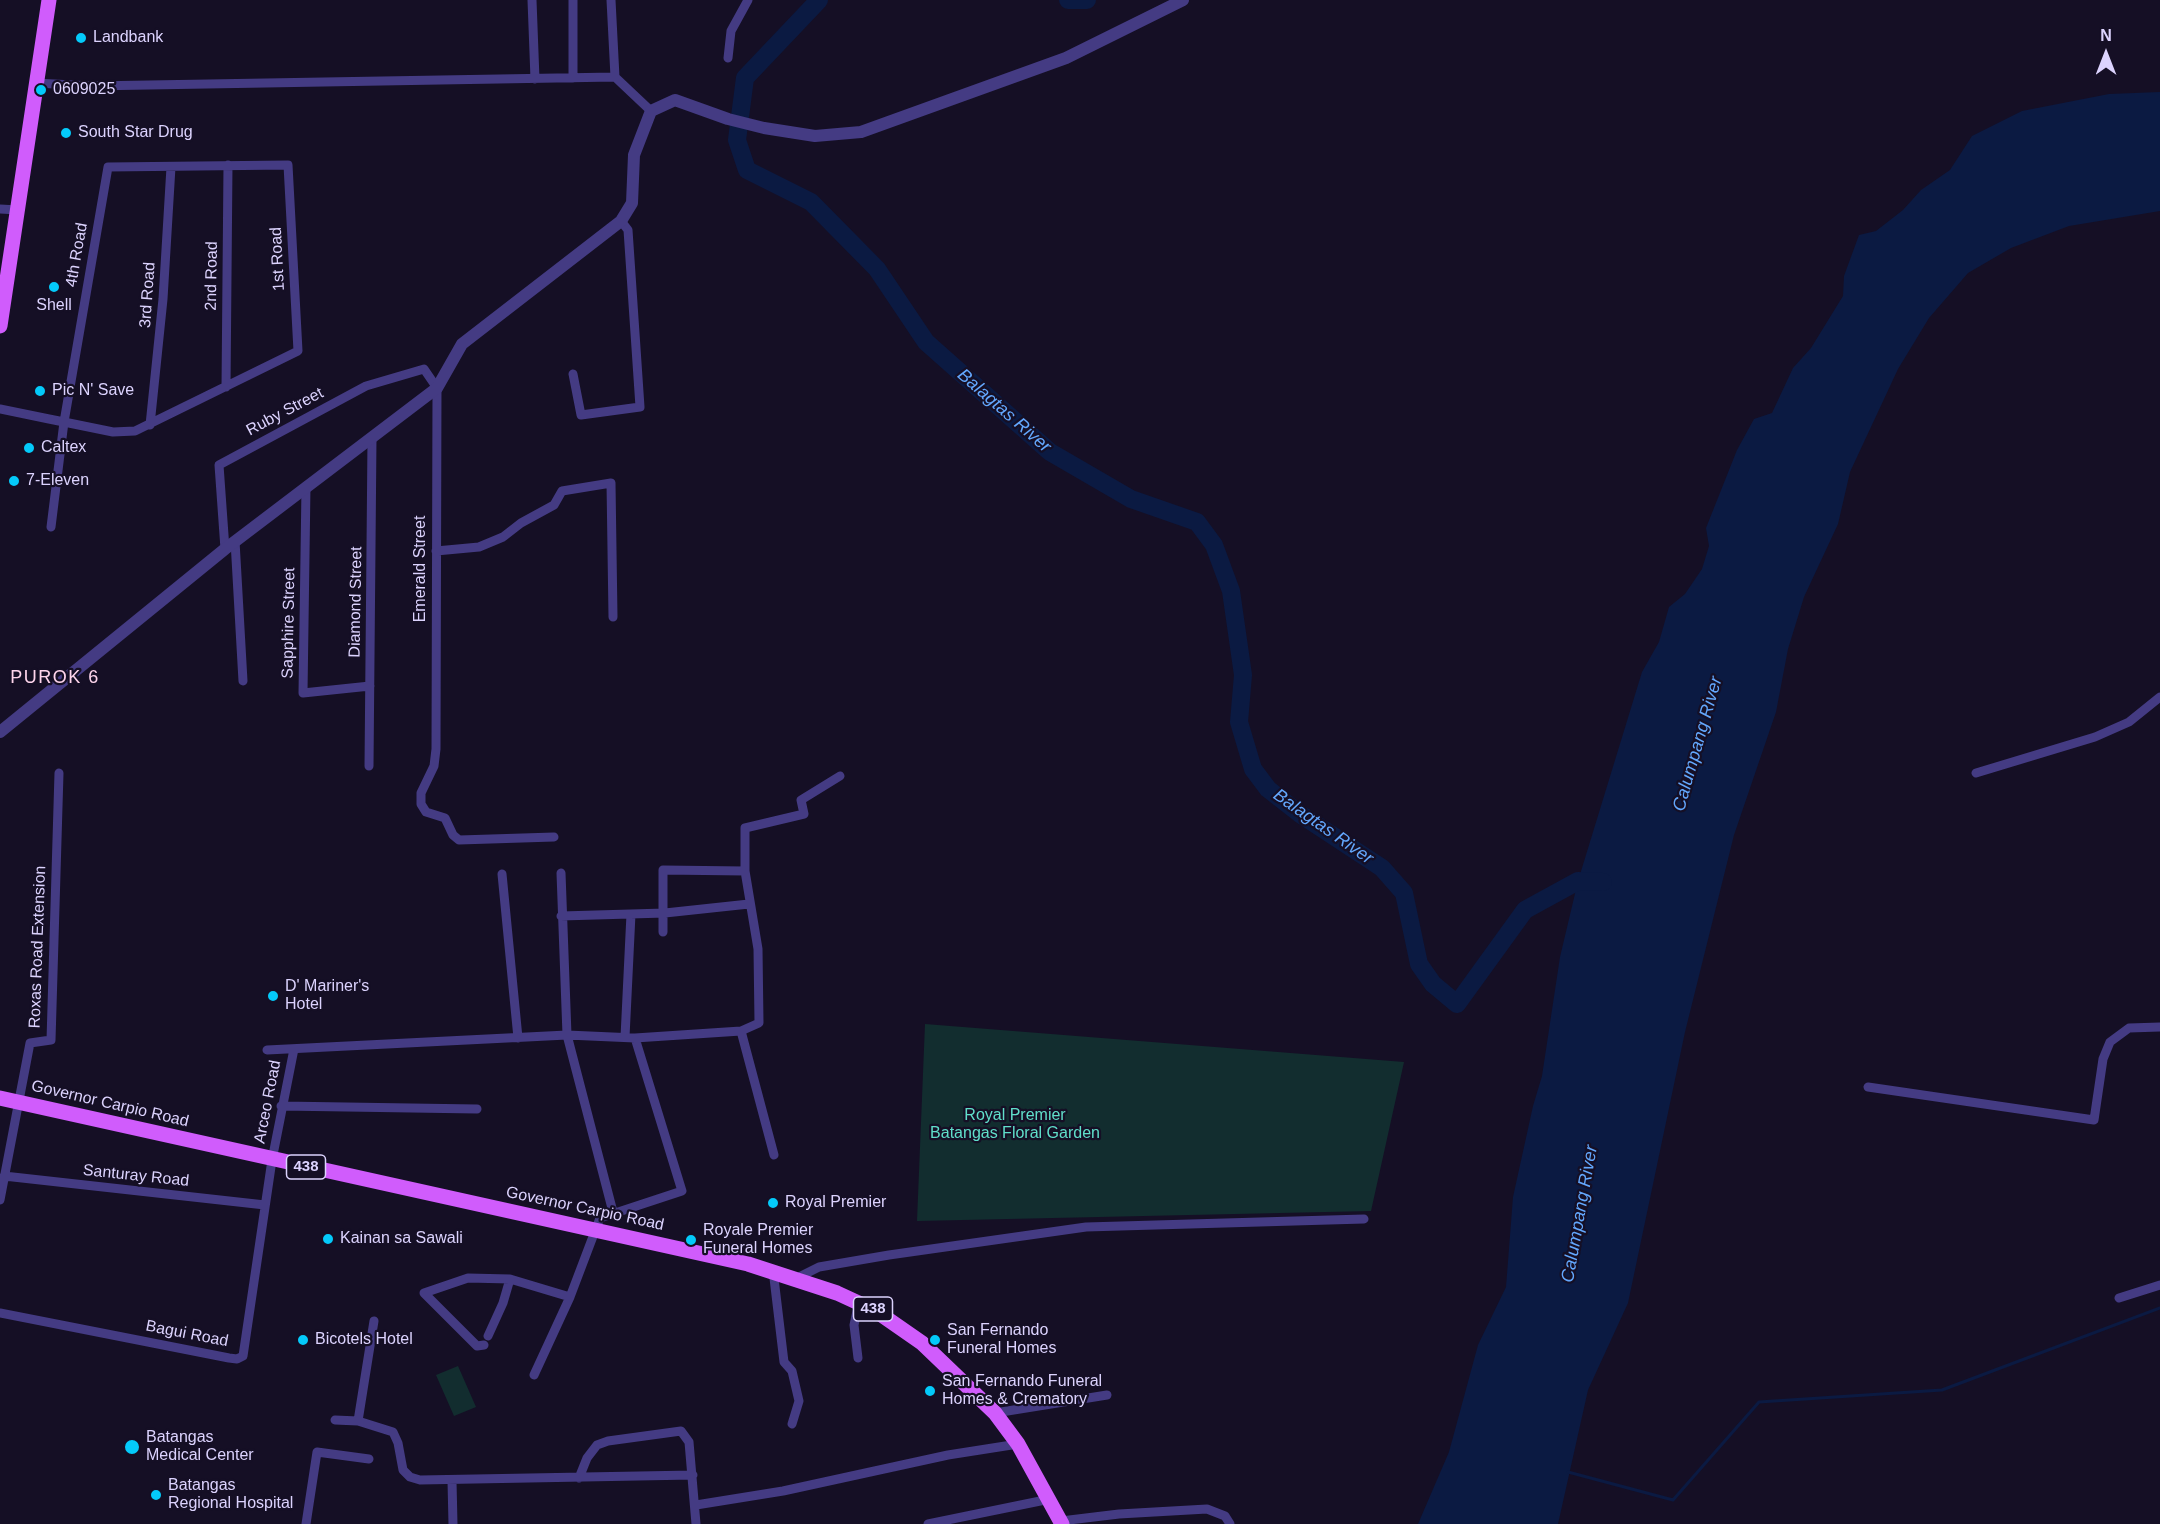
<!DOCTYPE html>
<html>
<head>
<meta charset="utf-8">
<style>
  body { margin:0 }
  #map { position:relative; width:2160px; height:1524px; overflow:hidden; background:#150f25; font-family:Arial,sans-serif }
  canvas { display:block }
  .north { position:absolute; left:2076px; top:24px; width:60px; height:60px; -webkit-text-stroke:4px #150f25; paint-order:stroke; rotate:0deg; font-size:16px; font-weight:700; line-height:24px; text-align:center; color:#dcd3fe }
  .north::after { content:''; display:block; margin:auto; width:21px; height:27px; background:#dcd3fe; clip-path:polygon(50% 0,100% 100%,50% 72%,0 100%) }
</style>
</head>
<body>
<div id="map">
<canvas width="2160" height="1524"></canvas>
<div class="north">N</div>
</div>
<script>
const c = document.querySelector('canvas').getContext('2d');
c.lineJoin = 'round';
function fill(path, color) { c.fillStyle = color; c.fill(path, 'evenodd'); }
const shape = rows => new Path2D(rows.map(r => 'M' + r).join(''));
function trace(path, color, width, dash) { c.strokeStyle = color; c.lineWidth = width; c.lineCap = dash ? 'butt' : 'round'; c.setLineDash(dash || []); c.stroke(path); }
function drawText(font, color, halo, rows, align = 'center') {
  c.font = font + ' Arial,sans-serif'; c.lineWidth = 4.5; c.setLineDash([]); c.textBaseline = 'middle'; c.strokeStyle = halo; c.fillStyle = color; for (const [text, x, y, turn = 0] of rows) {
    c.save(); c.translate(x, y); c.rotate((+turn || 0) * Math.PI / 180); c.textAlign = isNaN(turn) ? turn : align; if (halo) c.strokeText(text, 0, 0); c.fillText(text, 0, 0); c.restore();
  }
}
const green = shape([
  [925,1024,1404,1062,1371,1211,917,1221],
  [458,1366,476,1407,454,1416,436,1375]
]);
const water = shape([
  [2160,92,2160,211,2069,226,2011,248,1968,273,1929,318,1898,369,1850,472,1838,524,1804,597,1788,649,1776,712,1734,835,1685,1032,1628,1303,1588,1390,1558,1524,1418,1524,1449,1452,1478,1345,1506,1287,1513,1197,1533,1106,1542,1076,1560,957,1578,881,1642,672,1659,642,1669,607,1685,594,1702,569,1709,546,1706,528,1737,450,1754,419,1772,413,1793,368,1811,348,1843,296,1844,276,1859,235,1876,231,1903,210,1921,190,1950,170,1972,136,2022,111,2109,94]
]);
const stream = shape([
  [1568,1472,1673,1500,1759,1402,1942,1390,2160,1308]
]);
const river = shape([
  [819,0,745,78,737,140,747,170,811,202,877,269,926,342,1050,452,1131,499,1197,522,1214,545,1231,591,1243,675,1239,722,1253,769,1268,789,1300,814,1382,868,1404,893,1419,964,1433,984,1457,1004,1525,910,1578,881,1603,882],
  [1068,0,1087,0]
]);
const minor = shape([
  [532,0,535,79],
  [611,0,615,77,651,111],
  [728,58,731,31,748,0],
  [573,78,573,0],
  [36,83,91,86,615,77],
  [0,209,18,210],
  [573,374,581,415,640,407,628,230,621,221],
  [226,387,228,165],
  [0,409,49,419,64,422,113,432,135,431,298,351,288,165,108,167,64,422,51,527],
  [150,425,163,299,171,167],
  [306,486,303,693,370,686],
  [235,541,243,681],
  [225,549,219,465,366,386,424,369,437,388,436,749,434,766,421,793,421,804,426,812,445,818,453,835,459,840,554,837],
  [436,551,479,547,503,537,521,523,554,505,562,491,611,483,613,617],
  [369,766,372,438],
  [1976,773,2095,737,2129,722,2160,697],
  [561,873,567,1035,613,1212],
  [502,874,518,1038],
  [561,916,665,913,749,904],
  [663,932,663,870,745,871],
  [741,1031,774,1155],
  [625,1037,631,914],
  [267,1050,567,1035,635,1038,741,1031,759,1023,758,949,745,871,745,828,804,814,801,800,840,776],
  [1868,1087,2094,1120,2103,1059,2110,1042,2129,1028,2160,1027],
  [281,1106,477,1109],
  [4,1176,265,1205],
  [0,1200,30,1043,51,1040,59,773],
  [773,1270,784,1362,792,1371,799,1401,792,1424],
  [797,1278,819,1267,889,1255,1086,1227,1364,1219],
  [2119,1298,2160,1285],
  [0,1313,229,1358,237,1359,243,1356,272,1160,294,1049],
  [488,1336,503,1303,510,1279],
  [484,1345,477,1346,424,1293,468,1278,510,1279,570,1297,600,1218,682,1191,635,1038],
  [858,1358,854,1325,859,1302],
  [534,1375,570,1297],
  [995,1413,1107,1395],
  [335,1420,358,1421,393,1432,398,1443,403,1470,410,1477,420,1480,693,1475],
  [358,1421,374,1321],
  [579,1478,587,1458,597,1445,608,1441,681,1431,689,1442,696,1524],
  [452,1481,453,1524],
  [696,1505,783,1491,948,1455,1018,1444],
  [1061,1521,1119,1514,1207,1509,1225,1516,1230,1524],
  [306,1524,317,1452,369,1459],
  [928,1524,1050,1499]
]);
const tertiary = shape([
  [0,732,225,549,437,388,462,344,621,221,632,203,634,155,651,111,675,100,728,119,764,128,815,136,861,132,1066,58,1183,0]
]);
const primary = shape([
  [0,326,49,0],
  [0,1098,748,1264,837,1293,876,1311,922,1343,995,1413,1018,1444,1062,1524]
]);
const markers = [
  [81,38,6,"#04cafa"],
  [41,90,6,"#04cafa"],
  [66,133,6,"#04cafa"],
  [54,287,6,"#04cafa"],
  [40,391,6,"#04cafa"],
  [29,448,6,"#04cafa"],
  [14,481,6,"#04cafa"],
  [273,996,6,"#04cafa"],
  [773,1203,6,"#04cafa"],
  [328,1239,6,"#04cafa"],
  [691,1240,6,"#04cafa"],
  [303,1340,6,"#04cafa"],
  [935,1340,6,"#04cafa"],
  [930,1391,6,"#04cafa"],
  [132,1447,8,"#04cafa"],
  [156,1495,6,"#04cafa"]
];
const shields = [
  [306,1167,39],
  [873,1309,39]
];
const shieldNames = [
  ["438",306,1167],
  ["438",873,1309]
];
const poiNames = [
  ["Landbank",93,38],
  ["0609025",53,90],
  ["South Star Drug",78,133],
  ["Shell",54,306,"center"],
  ["Pic N' Save",52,391],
  ["Caltex",41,448],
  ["7-Eleven",26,481],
  ["D' Mariner's",285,987],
  ["Hotel",285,1005],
  ["Royal Premier",785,1203],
  ["Royale Premier",703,1231],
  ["Funeral Homes",703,1249],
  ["Kainan sa Sawali",340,1239],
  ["San Fernando",947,1331],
  ["Funeral Homes",947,1349],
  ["Bicotels Hotel",315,1340],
  ["San Fernando Funeral",942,1382],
  ["Homes & Crematory",942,1400],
  ["Batangas",146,1438],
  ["Medical Center",146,1456],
  ["Batangas",168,1486],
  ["Regional Hospital",168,1504]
];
const streetNames = [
  ["4th Road",77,255,-80],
  ["1st Road",278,259,-93],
  ["2nd Road",212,276,-89],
  ["3rd Road",148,295,-86],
  ["Ruby Street",285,412,-28],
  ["Emerald Street",421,569,-90],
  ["Diamond Street",356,602,-89],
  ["Sapphire Street",289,623,-89],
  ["Roxas Road Extension",38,947,-88],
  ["Arceo Road",268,1102,-79],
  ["Governor Carpio Road",110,1104,13],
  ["Santuray Road",136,1176,6],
  ["Governor Carpio Road",585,1209,12],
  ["Bagui Road",187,1334,11]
];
const parkNames = [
  ["Royal Premier",1015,1116],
  ["Batangas Floral Garden",1015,1134]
];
const waterNames = [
  ["Balagtas River",1004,411,41],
  ["Calumpang River",1698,744,-74],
  ["Balagtas River",1323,827,35],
  ["Calumpang River",1580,1214,-80]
];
const neighbourhoodNames = [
  ["PUROK 6",55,678]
];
fill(green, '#122d2f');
fill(water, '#0b1a42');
trace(stream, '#0b1a42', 3);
trace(river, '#0b1a42', 18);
trace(minor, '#443b83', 9);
trace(tertiary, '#443b83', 12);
trace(primary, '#d05cfc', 15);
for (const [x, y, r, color] of markers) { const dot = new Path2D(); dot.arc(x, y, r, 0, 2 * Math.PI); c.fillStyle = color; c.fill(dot); trace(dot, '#150f25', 2); }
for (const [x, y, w] of shields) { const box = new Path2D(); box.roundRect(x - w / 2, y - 12, w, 24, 4.5); c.fillStyle = '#150f25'; c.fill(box); trace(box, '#dcd3fe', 1.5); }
drawText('bold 15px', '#dcd3fe', null, shieldNames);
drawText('16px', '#dcd3fe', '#150f25', poiNames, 'left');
drawText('16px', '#dcd3fe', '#150f25', streetNames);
drawText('16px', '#60deca', '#150f25', parkNames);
drawText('italic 18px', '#63a7fd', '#150f25', waterNames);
c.letterSpacing = '1.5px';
drawText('18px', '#fed5ec', '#150f25', neighbourhoodNames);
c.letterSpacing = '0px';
</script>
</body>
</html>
